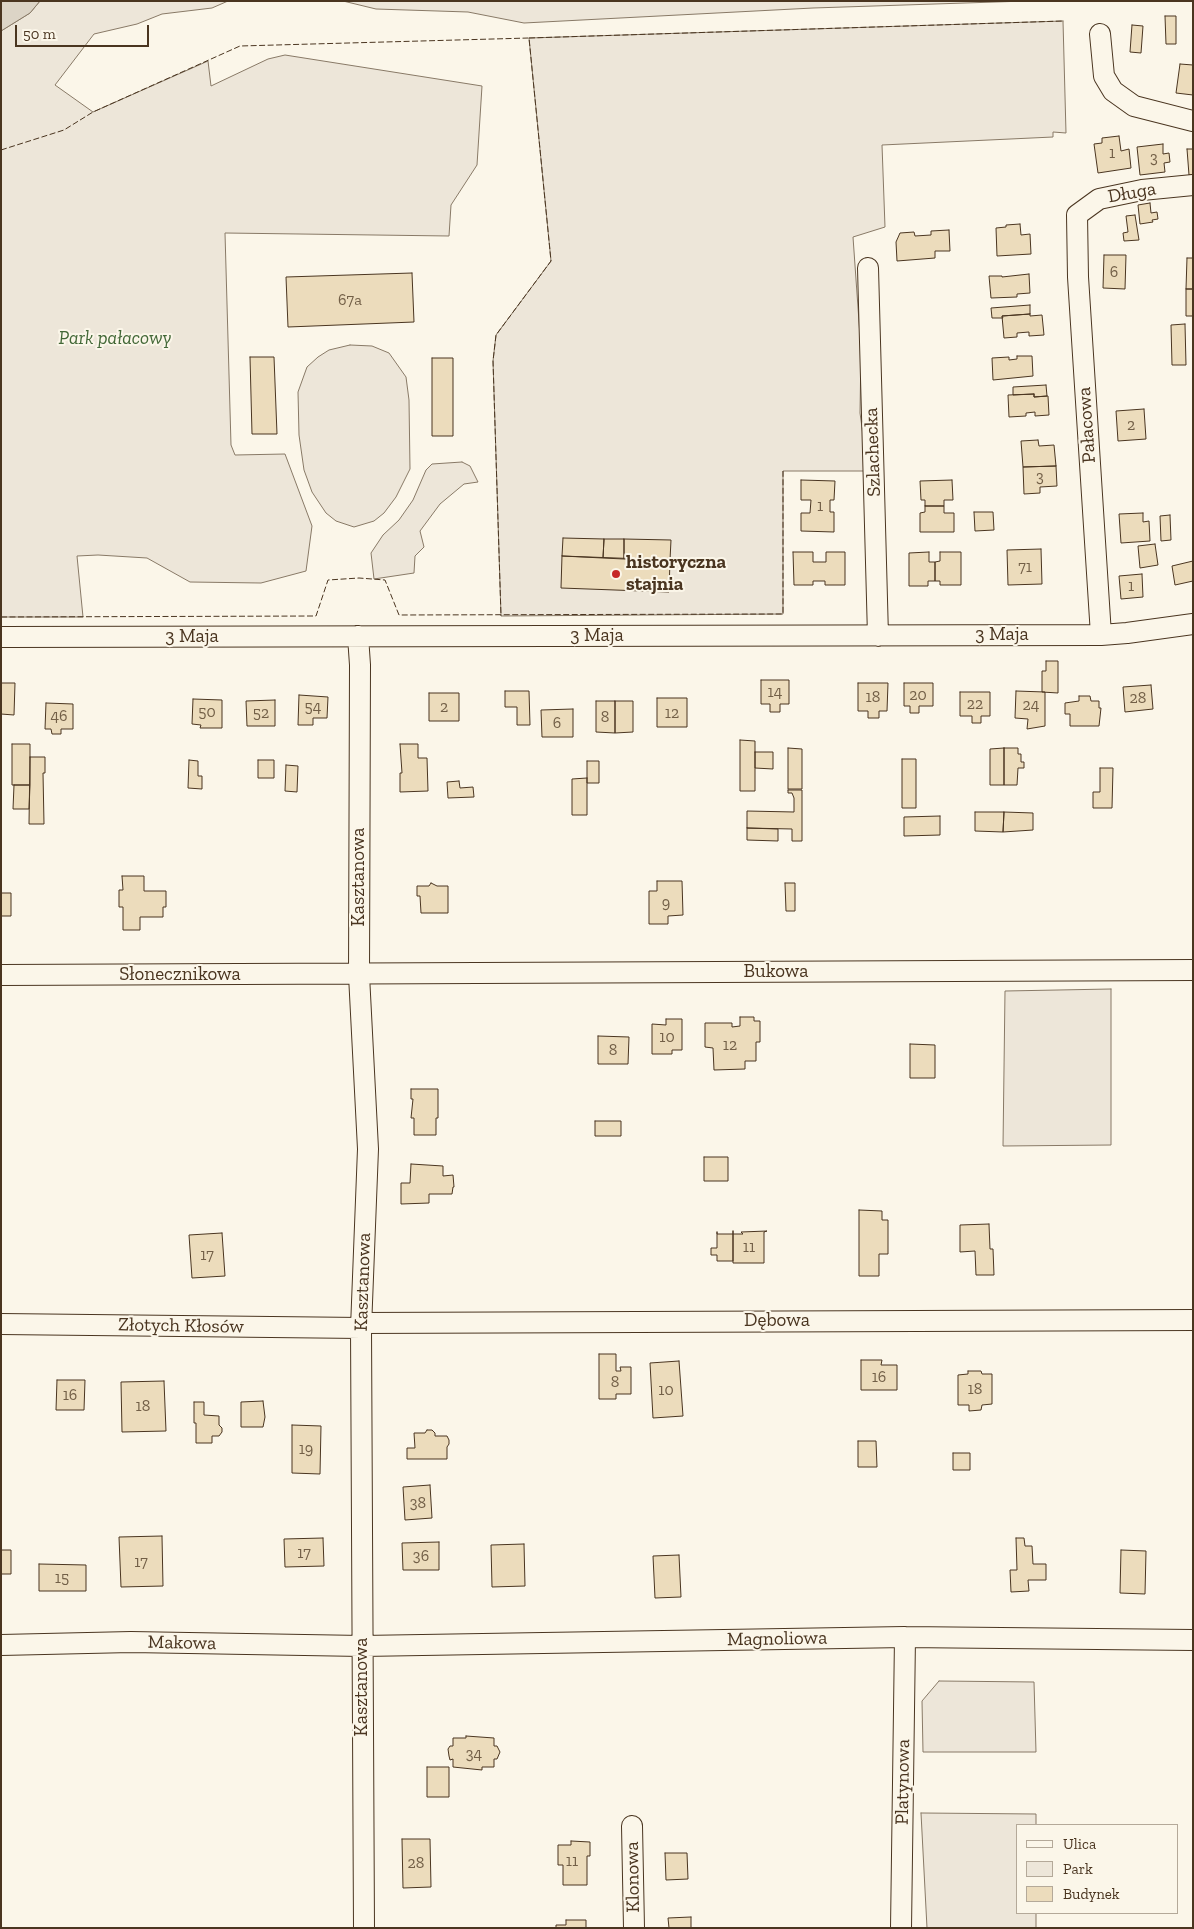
<!DOCTYPE html>
<html>
<head>
<meta charset="utf-8">
<style>
  body { margin:0 }
  #map { position:relative; width:1194px; height:1929px; overflow:hidden; background:#fbf6e9; font-family:"Zilla Slab",serif }
  canvas { display:block }
  .frame { position:absolute; inset:0; border:2px solid #4a3520; pointer-events:none }
  .legend { position:absolute; left:1016px; top:1824px; width:162px; height:90px; box-sizing:border-box; background:#fbf6e9; border:1px solid #b4a999; margin:0; padding:6px 9px; list-style:none; font-size:15px; color:#4a3520 }
  .legend li { display:flex; align-items:center; gap:10px; height:25px }
  .legend b { width:25px; border:1px solid #b4a999 }
  .scale { position:absolute; left:15px; top:25px; width:134px; height:22px; box-sizing:border-box; border:2px solid #4a3520; border-top:0; padding-left:6px; font-size:15px; line-height:18px; white-space:nowrap; color:#4a3520; -webkit-text-stroke:4px #fbf6e9; paint-order:stroke }
</style>
</head>
<body>
<div id="map">
<canvas width="1194" height="1929"></canvas>
<div class="frame"></div>
<ul class="legend">
<li><b style="height:6px;background:#fbf6e9"></b>Ulica</li>
<li><b style="height:14px;background:#ede6d9"></b>Park</li>
<li><b style="height:14px;background:#ecdcbc"></b>Budynek</li>
</ul>
<div class="scale">50 m</div>
</div>
<script>
const c = document.querySelector('canvas').getContext('2d');
c.lineJoin = 'round';
function fill(path, color) { c.fillStyle = color; c.fill(path, 'evenodd'); }
const shape = rows => new Path2D(rows.map(r => 'M' + r).join(''));
function trace(path, color, width, dash) { c.strokeStyle = color; c.lineWidth = width; c.lineCap = dash ? 'butt' : 'round'; c.setLineDash(dash || []); c.stroke(path); }
function drawText(font, color, halo, rows, align = 'center') {
  c.font = font + ' "Zilla Slab",serif'; c.lineWidth = 4; c.setLineDash([]); c.textBaseline = 'middle'; c.strokeStyle = halo; c.fillStyle = color; for (const [text, x, y, turn = 0] of rows) {
    c.save(); c.translate(x, y); c.rotate((+turn || 0) * Math.PI / 180); c.textAlign = isNaN(turn) ? turn : align; if (halo) c.strokeText(text, 0, 0); c.fillText(text, 0, 0); c.restore();
  }
}
const green = shape([
  [40,1,228,1,212,8,162,14,137,24,94,34,55,85,93,112,208,61,211,86,268,59,285,55,482,86,477,165,451,205,449,236,225,233,231,445,235,455,285,454,312,526,306,571,261,583,190,582,147,558,98,555,77,556,83,617,1,617,1,31,30,13,40,1],
  [343,1,1026,1,813,8,524,23,468,12,376,9,343,1],
  [1063,21,1066,133,1053,132,1053,137,882,145,885,227,853,237,861,350,860,413,868,471,783,471,783,614,501,616,493,361,496,335,551,261,529,38,1063,21],
  [350,345,372,346,389,353,406,377,409,400,410,469,396,497,384,513,374,521,354,527,336,521,326,513,312,492,304,470,299,435,298,392,307,367,318,357,329,350,350,345],
  [462,462,470,466,478,482,464,484,440,504,420,531,424,547,415,556,414,573,374,579,371,553,383,535,399,520,413,500,426,470,432,464,462,462],
  [1111,989,1111,1145,1003,1146,1005,991,1111,989],
  [939,1681,1034,1682,1036,1752,923,1752,922,1701,939,1681],
  [921,1813,1036,1814,1036,1825,1018,1825,1018,1913,1036,1913,1036,1928,927,1928,921,1813]
]);
const water = shape([
  [1,1,40,1,30,13,1,31,1,1]
]);
const building = shape([
  [1165,16,1176,16,1176,44,1166,44,1165,16],
  [1132,25,1143,26,1141,53,1130,52,1132,25],
  [1180,64,1193,65,1193,95,1176,93,1180,64],
  [1119,136,1121,151,1129,149,1131,168,1098,173,1094,144,1102,143,1102,138,1119,136],
  [1163,144,1163,154,1169,153,1170,162,1164,163,1165,172,1140,175,1137,147,1163,144],
  [1187,149,1193,149,1193,175,1189,175,1187,149],
  [1150,203,1151,213,1157,212,1158,219,1152,220,1153,222,1140,224,1138,205,1150,203],
  [1135,215,1139,240,1124,241,1123,233,1128,232,1126,216,1135,215],
  [1020,224,1021,235,1030,234,1031,254,997,256,996,228,1006,227,1006,225,1020,224],
  [949,230,950,251,935,251,935,258,897,261,896,242,900,233,914,232,915,236,931,235,931,231,949,230],
  [1104,255,1126,255,1125,289,1103,288,1104,255],
  [1187,258,1193,258,1193,289,1186,289,1187,258],
  [412,273,414,322,288,327,286,277,412,273],
  [1029,274,1030,293,1017,294,1017,297,991,298,989,276,1002,276,1002,277,1029,274],
  [1186,289,1193,289,1193,316,1186,316,1186,289],
  [1030,305,1030,314,1002,316,1003,318,992,318,991,308,1030,305],
  [1030,314,1030,316,1042,315,1044,335,1029,336,1029,332,1017,333,1017,337,1004,338,1002,316,1030,314],
  [1185,324,1186,365,1172,365,1171,325,1185,324],
  [1017,356,1032,356,1033,376,993,380,992,358,1009,357,1009,360,1017,359,1017,356],
  [250,357,274,357,277,434,252,434,250,357],
  [432,358,453,358,453,436,432,436,432,358],
  [1046,385,1047,396,1034,397,1034,394,1013,395,1013,387,1046,385],
  [1034,394,1034,397,1048,396,1049,415,1035,416,1035,412,1026,413,1026,416,1009,417,1008,395,1034,394],
  [1144,409,1146,439,1118,441,1116,411,1144,409],
  [1038,440,1039,446,1054,445,1056,466,1023,467,1021,441,1038,440],
  [1056,466,1057,486,1040,487,1040,493,1024,494,1023,467,1056,466],
  [801,480,835,481,834,500,830,500,830,512,834,512,834,532,801,531,801,513,810,513,811,500,801,500,801,480],
  [952,480,953,500,944,500,944,506,925,506,925,500,921,500,920,481,952,480],
  [925,506,944,506,944,513,954,513,954,532,920,532,920,513,925,512,925,506],
  [974,512,993,512,994,530,975,531,974,512],
  [1143,513,1143,522,1149,521,1150,541,1121,543,1119,514,1143,513],
  [1170,515,1171,540,1161,541,1160,516,1170,515],
  [563,538,604,539,603,558,562,556,563,538],
  [604,539,624,539,624,559,603,558,604,539],
  [624,539,671,540,670,560,624,559,624,539],
  [1155,544,1158,565,1140,568,1138,546,1155,544],
  [1041,549,1042,584,1008,585,1007,550,1041,549],
  [793,552,813,552,813,562,826,562,826,552,845,552,845,585,825,585,825,581,813,581,813,585,794,585,793,552],
  [929,552,929,562,935,562,935,581,928,581,928,586,909,586,909,553,929,552],
  [940,552,961,552,961,585,940,585,940,581,935,581,935,562,940,561,940,552],
  [562,556,670,560,669,592,561,588,562,556],
  [1193,561,1193,581,1175,585,1172,566,1193,561],
  [1142,574,1143,597,1121,599,1119,576,1142,574],
  [1046,661,1058,661,1058,693,1042,692,1042,671,1046,671,1046,661],
  [761,680,789,680,789,704,780,704,780,712,770,712,770,704,761,704,761,680],
  [1,683,15,683,14,715,1,714,1,683],
  [858,683,888,683,887,711,879,711,879,718,868,718,868,711,858,711,858,683],
  [904,683,933,683,933,706,919,706,919,713,910,713,910,706,904,706,904,683],
  [1151,685,1153,709,1125,712,1123,687,1151,685],
  [505,691,529,691,530,725,517,725,517,707,505,707,505,691],
  [1016,691,1045,692,1045,726,1027,729,1028,719,1015,718,1016,691],
  [960,692,990,692,990,716,981,716,981,723,972,723,972,716,960,716,960,692],
  [429,693,459,693,459,721,429,721,429,693],
  [299,695,328,697,327,718,313,718,313,725,298,725,299,695],
  [1079,696,1090,696,1091,701,1099,701,1099,708,1101,708,1099,726,1070,726,1070,714,1065,714,1065,703,1079,701,1079,696],
  [657,698,687,698,687,727,657,727,657,698],
  [193,699,222,700,222,728,200,728,201,725,192,724,193,699],
  [275,700,275,726,247,726,246,701,275,700],
  [596,701,615,701,615,733,596,732,596,701],
  [615,701,633,701,633,732,615,733,615,701],
  [46,703,73,704,73,729,61,729,61,734,52,734,51,729,45,729,46,703],
  [573,709,573,737,542,737,541,710,573,709],
  [740,740,755,741,755,791,740,791,740,740],
  [12,744,30,744,30,785,12,785,12,744],
  [400,744,418,744,418,758,427,758,428,791,400,792,400,773,402,773,400,744],
  [788,748,802,749,802,789,788,789,788,748],
  [1004,748,1018,748,1018,754,1021,754,1021,762,1024,762,1024,768,1018,768,1017,785,1004,785,1004,748],
  [1004,748,1004,785,990,785,990,749,1004,748],
  [755,752,773,752,773,769,755,768,755,752],
  [30,757,45,757,45,773,43,773,44,824,29,824,30,757],
  [902,759,916,759,916,808,902,808,902,759],
  [189,760,198,761,198,776,202,776,202,789,188,788,189,760],
  [258,760,274,760,274,778,258,778,258,760],
  [587,761,599,761,599,783,587,783,587,761],
  [286,765,298,766,297,792,285,791,286,765],
  [1100,768,1113,768,1112,808,1093,808,1093,792,1100,792,1100,768],
  [587,778,587,815,572,815,572,779,587,778],
  [459,781,460,788,473,787,474,797,448,798,447,782,459,781],
  [14,785,30,785,29,809,13,809,14,785],
  [788,790,802,790,802,841,792,841,792,829,747,828,747,811,794,812,794,798,792,793,788,793,788,790],
  [975,812,1004,812,1003,832,975,831,975,812],
  [1004,812,1033,813,1033,830,1003,832,1004,812],
  [940,816,940,835,904,836,904,817,940,816],
  [747,828,778,829,778,841,747,840,747,828],
  [122,876,144,876,144,891,166,891,166,907,163,907,163,917,140,917,140,930,123,930,123,907,119,907,119,890,123,890,122,876],
  [657,881,682,881,683,915,668,916,668,924,649,924,649,891,657,891,657,881],
  [431,883,437,886,448,886,448,913,421,913,420,896,417,896,417,886,429,886,431,883],
  [785,883,795,883,795,911,786,911,785,883],
  [1,893,11,893,11,916,1,916,1,893],
  [740,1017,754,1017,754,1021,760,1021,760,1042,756,1042,756,1061,745,1061,745,1069,714,1070,713,1048,705,1047,705,1023,732,1023,732,1027,740,1026,740,1017],
  [666,1019,682,1019,682,1050,672,1050,672,1054,652,1054,652,1024,666,1025,666,1019],
  [598,1036,629,1037,628,1064,598,1064,598,1036],
  [910,1044,935,1045,935,1078,910,1078,910,1044],
  [411,1089,438,1089,438,1118,436,1118,436,1135,414,1135,414,1118,411,1118,413,1099,411,1099,411,1089],
  [595,1121,621,1121,621,1136,595,1136,595,1121],
  [704,1157,728,1157,728,1181,704,1181,704,1157],
  [411,1164,443,1166,443,1176,453,1175,454,1187,453,1187,452,1194,429,1194,429,1203,401,1204,401,1183,410,1183,411,1164],
  [859,1210,882,1211,882,1220,888,1220,888,1254,879,1254,879,1276,859,1276,859,1210],
  [989,1224,990,1249,993,1249,994,1275,976,1275,975,1251,960,1252,960,1225,989,1224],
  [733,1231,733,1234,743,1234,741,1232,767,1231,764,1232,764,1263,733,1263,733,1231],
  [717,1232,717,1234,733,1234,733,1261,717,1261,717,1255,711,1255,711,1248,717,1248,717,1232],
  [222,1233,225,1276,192,1278,189,1235,222,1233],
  [599,1354,616,1354,616,1371,621,1371,620,1367,631,1367,631,1394,616,1394,616,1399,599,1399,599,1354],
  [861,1360,882,1360,881,1365,897,1365,897,1390,861,1390,861,1360],
  [679,1361,683,1416,653,1418,650,1363,679,1361],
  [968,1371,981,1371,982,1374,992,1374,992,1404,982,1405,981,1410,969,1411,969,1405,958,1405,958,1375,968,1374,968,1371],
  [57,1380,85,1380,84,1410,56,1410,57,1380],
  [164,1381,166,1431,122,1432,121,1382,164,1381],
  [263,1401,265,1417,263,1427,241,1427,241,1402,263,1401],
  [194,1402,204,1402,204,1415,219,1416,219,1425,222,1428,222,1432,219,1436,212,1436,212,1443,196,1443,196,1423,194,1423,194,1402],
  [292,1425,321,1426,320,1474,292,1473,292,1425],
  [427,1430,432,1430,435,1433,435,1436,447,1436,449,1440,449,1444,447,1447,447,1459,407,1459,407,1448,415,1448,414,1433,425,1433,427,1430],
  [858,1441,876,1441,877,1467,858,1467,858,1441],
  [953,1453,970,1453,970,1470,953,1470,953,1453],
  [430,1485,432,1518,405,1520,403,1487,430,1485],
  [162,1536,163,1586,121,1587,119,1537,162,1536],
  [323,1538,324,1566,285,1567,284,1539,323,1538],
  [1016,1538,1024,1538,1025,1546,1032,1546,1033,1564,1046,1564,1046,1580,1028,1580,1029,1591,1011,1592,1010,1570,1017,1570,1016,1538],
  [439,1542,439,1570,403,1570,402,1543,439,1542],
  [524,1544,525,1586,492,1587,491,1545,524,1544],
  [1,1550,11,1550,11,1574,1,1574,1,1550],
  [1121,1550,1146,1551,1145,1594,1120,1593,1121,1550],
  [679,1555,681,1597,655,1598,653,1556,679,1555],
  [39,1564,86,1565,86,1591,39,1591,39,1564],
  [466,1736,494,1738,494,1746,497,1746,500,1752,497,1759,494,1759,494,1767,482,1767,482,1770,453,1767,453,1759,450,1760,449,1756,448,1749,450,1746,453,1746,453,1738,466,1738,466,1736],
  [427,1767,449,1767,449,1797,427,1797,427,1767],
  [402,1839,430,1839,431,1887,403,1888,402,1839],
  [571,1841,590,1842,590,1856,587,1856,587,1885,563,1885,563,1865,558,1865,558,1845,571,1845,571,1841],
  [665,1853,687,1853,688,1879,666,1880,665,1853],
  [691,1917,691,1928,669,1928,668,1918,691,1917],
  [566,1920,586,1920,586,1928,556,1928,556,1925,566,1925,566,1920]
]);
const minor = shape([
  [1100,34,1104,76,1113,91,1134,106,1193,121],
  [868,268,878,636],
  [1101,635,1078,277,1077,215,1099,199,1142,190,1193,185],
  [358,636,360,665,359,975,368,1149,361,1328,364,1928],
  [1,637,1101,635,1127,633,1193,624],
  [1,975,1193,970],
  [361,1323,1193,1320],
  [1,1324,361,1328],
  [1,1645,131,1642,362,1646,905,1637,1193,1640],
  [632,1826,634,1928],
  [901,1928,905,1637]
]);
const fence = shape([
  [529,38,1063,21],
  [1,150,64,130,93,112,240,46,529,38,551,261,496,335,493,361,501,616],
  [1,617,316,616,328,580,359,578,385,580,399,615,783,614,783,471]
]);
const markers = [
  [616,574,5,"#c62828"]
];
const numberNames = [
  ["1",1112,153],
  ["3",1154,158],
  ["6",1114,272],
  ["67a",350,300],
  ["2",1131,425],
  ["3",1040,477],
  ["1",820,506],
  ["71",1025,567],
  ["1",1131,586],
  ["14",775,692],
  ["20",918,695],
  ["18",873,697],
  ["28",1138,698],
  ["22",975,704],
  ["24",1031,705],
  ["54",313,707],
  ["2",444,707],
  ["50",207,712],
  ["52",261,713],
  ["12",672,713],
  ["46",59,716],
  ["8",605,717],
  ["6",557,723],
  ["9",666,903],
  ["10",667,1037],
  ["12",730,1045],
  ["8",613,1050],
  ["11",749,1247],
  ["17",207,1255],
  ["16",879,1377],
  ["8",615,1382],
  ["18",975,1389],
  ["10",666,1390],
  ["16",70,1395],
  ["18",143,1406],
  ["19",306,1449],
  ["38",418,1503],
  ["17",304,1553],
  ["36",421,1556],
  ["17",141,1562],
  ["15",62,1578],
  ["34",474,1754],
  ["11",572,1861],
  ["28",416,1863]
];
const streetNames = [
  ["Długa",1132,193,-10],
  ["Pałacowa",1087,425,-94],
  ["Szlachecka",873,452,-92],
  ["3 Maja",1002,635],
  ["3 Maja",597,636],
  ["3 Maja",192,637],
  ["Kasztanowa",359,877,-90],
  ["Bukowa",776,972],
  ["Słonecznikowa",180,975],
  ["Kasztanowa",363,1282,-88],
  ["Dębowa",777,1321],
  ["Złotych Kłosów",181,1326,1],
  ["Magnoliowa",777,1639,-1],
  ["Makowa",182,1643,1],
  ["Kasztanowa",362,1687,-90],
  ["Platynowa",903,1782,-89],
  ["Klonowa",633,1877,-91]
];
const parkNames = [
  ["Park pałacowy",115,339]
];
const poiNames = [
  ["historyczna",626,563],
  ["stajnia",626,585]
];
fill(green, '#ede6d9');
trace(green, '#887966', 1);
fill(water, '#dcd4c6');
trace(water, '#887966', 1);
fill(building, '#ecdcbc');
trace(building, '#4a3520', 1);
trace(minor, '#4a3520', 22);
trace(minor, '#fbf6e9', 20);
trace(fence, '#4a3520', 1, [6, 2.5]);
for (const [x, y, r, color] of markers) { const dot = new Path2D(); dot.arc(x, y, r, 0, 2 * Math.PI); c.fillStyle = color; c.fill(dot); trace(dot, '#fbf6e9', 2); }
drawText('16px', '#725f47', null, numberNames);
drawText('19px', '#4a3520', '#fbf6e9', streetNames);
drawText('italic 19px', '#436837', '#fbf6e9', parkNames);
drawText('bold 19px', '#4a3520', '#fbf6e9', poiNames, 'left');
</script>
</body>
</html>
